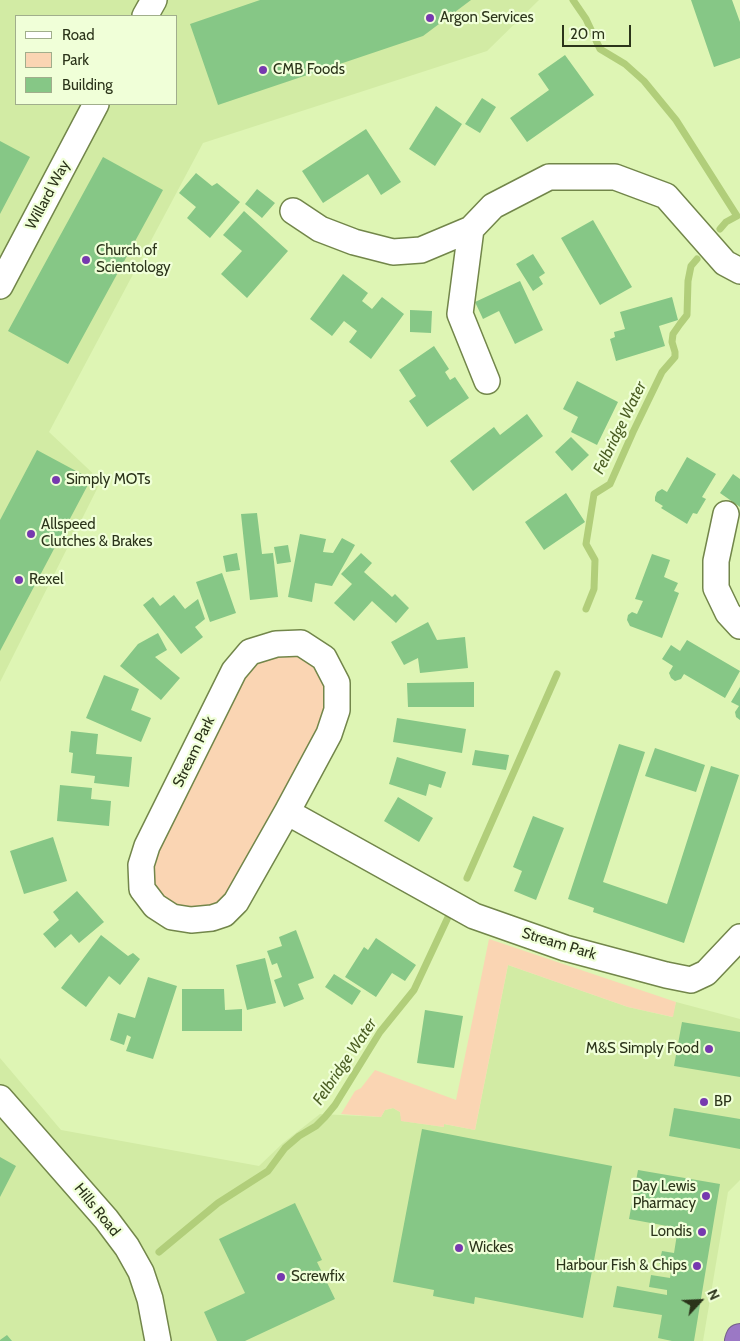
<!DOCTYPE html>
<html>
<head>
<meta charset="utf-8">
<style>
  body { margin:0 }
  #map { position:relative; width:740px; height:1341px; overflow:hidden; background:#def5b4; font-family:Cabin,sans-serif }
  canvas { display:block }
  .legend { position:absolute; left:15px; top:15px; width:162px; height:90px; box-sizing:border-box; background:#f0ffd8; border:1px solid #a1ae8c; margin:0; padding:6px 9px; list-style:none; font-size:15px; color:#2b341a }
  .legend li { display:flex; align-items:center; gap:10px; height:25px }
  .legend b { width:25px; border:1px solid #a1ae8c }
  .north { position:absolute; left:675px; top:1276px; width:50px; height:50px; -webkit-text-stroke:4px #f0ffd8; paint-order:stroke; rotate:65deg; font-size:14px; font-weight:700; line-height:20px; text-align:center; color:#2b341a }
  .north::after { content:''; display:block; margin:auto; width:18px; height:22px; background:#2b341a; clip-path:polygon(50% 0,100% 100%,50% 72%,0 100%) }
  .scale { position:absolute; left:562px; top:25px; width:69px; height:22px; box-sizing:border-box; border:2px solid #2b341a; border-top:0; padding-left:6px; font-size:15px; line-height:18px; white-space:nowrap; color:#2b341a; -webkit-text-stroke:4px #f0ffd8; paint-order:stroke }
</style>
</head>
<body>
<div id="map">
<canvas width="740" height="1341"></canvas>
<ul class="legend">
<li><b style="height:6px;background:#fff"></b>Road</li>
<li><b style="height:14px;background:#fad5b3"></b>Park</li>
<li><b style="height:14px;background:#86c786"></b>Building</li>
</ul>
<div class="north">N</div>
<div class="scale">20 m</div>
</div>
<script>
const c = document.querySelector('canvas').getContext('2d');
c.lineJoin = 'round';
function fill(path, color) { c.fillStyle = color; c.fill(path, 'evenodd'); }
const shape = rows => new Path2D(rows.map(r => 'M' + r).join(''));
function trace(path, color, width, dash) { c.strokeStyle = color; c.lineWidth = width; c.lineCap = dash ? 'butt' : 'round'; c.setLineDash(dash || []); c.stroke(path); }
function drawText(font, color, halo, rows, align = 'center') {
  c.font = font + ' Cabin,sans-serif'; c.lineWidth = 4.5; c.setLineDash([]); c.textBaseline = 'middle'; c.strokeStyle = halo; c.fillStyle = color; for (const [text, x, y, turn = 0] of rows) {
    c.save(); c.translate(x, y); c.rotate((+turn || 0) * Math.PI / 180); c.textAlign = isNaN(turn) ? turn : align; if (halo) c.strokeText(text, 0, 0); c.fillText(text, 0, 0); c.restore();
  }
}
const built = shape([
  [0,0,539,0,487,51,203,143,49,432,101,481,0,682],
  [16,16,176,16,176,104,16,104],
  [508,965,628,1007,672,1017,676,1002,740,1019,740,1180,728,1192,703,1341,0,1341,0,1058,61,1130,259,1166,283,1143,320,1114,381,1117,385,1110,393,1108,400,1112,402,1121,444,1127,444,1124,475,1130]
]);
const green = shape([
  [270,651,302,654,316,665,327,684,323,725,230,898,210,910,177,908,160,897,149,878,159,835,243,671],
  [489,939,676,1002,673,1017,628,1007,508,965,475,1130,444,1124,444,1127,401,1121,400,1112,393,1108,385,1110,381,1117,341,1114,355,1091,361,1088,375,1070,456,1100]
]);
const stream = shape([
  [573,0,586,19,600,49,625,64,644,81,676,120,737,216,726,222,720,229],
  [586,609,594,589,595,560,586,544,594,494,610,484,633,432,662,372,675,357,675,352,672,342,673,334,680,324,687,315,688,281,691,266,697,259],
  [467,878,557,674],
  [159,1252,218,1203,268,1171,285,1148,299,1136,316,1126,325,1117,335,1105,380,1032,414,990,450,913]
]);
const building = shape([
  [260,0,471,0,423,36,218,105,190,24],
  [691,0,732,0,740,22,740,58,714,67],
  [565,55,594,95,527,142,510,118,549,90,538,74],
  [482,98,496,107,480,133,465,124],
  [436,106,462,124,435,166,409,149],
  [366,129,401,182,381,195,368,174,323,203,302,171],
  [0,141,30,157,0,214],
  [103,157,163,190,68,364,8,331],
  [196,173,212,186,217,183,240,202,210,238,187,218,196,207,179,193],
  [257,189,275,203,262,218,245,204],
  [244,211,288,251,247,298,221,274,242,251,223,235],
  [593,220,632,287,600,305,561,238],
  [533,254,545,273,539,277,543,284,533,291,516,264],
  [343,274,368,293,362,301,372,309,382,297,404,314,371,359,349,342,357,331,344,321,332,336,310,319],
  [520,281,543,330,515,344,499,311,483,319,475,302],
  [672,297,678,320,659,326,665,346,616,361,610,339,615,337,614,332,625,329,620,312],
  [410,310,432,311,431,333,410,332],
  [434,346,449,369,445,372,450,380,455,377,469,398,427,427,409,401,416,396,399,370],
  [577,381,618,402,597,445,571,432,578,417,563,409],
  [527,414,543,436,473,491,450,461,494,427,500,435],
  [571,437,589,455,572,471,555,452],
  [37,450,91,479,0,651,0,520],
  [687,457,716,474,702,497,706,499,697,514,693,513,687,524,661,508,663,506,655,501,655,497,657,492,662,489,667,492],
  [733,474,740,479,740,507,720,493],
  [566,493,585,522,544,550,525,522],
  [257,513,262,554,273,553,278,597,250,600,241,514],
  [300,534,326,539,323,552,333,553,342,538,355,545,332,586,315,583,312,602,288,597],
  [288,545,291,562,277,564,274,547],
  [237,553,240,570,226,572,223,556],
  [361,553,372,563,364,572,392,597,395,594,409,608,396,623,372,601,354,621,334,603,352,584,341,574],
  [652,554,670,560,664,577,678,583,674,591,679,593,662,638,630,626,627,620,628,615,632,612,637,614,643,601,635,599],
  [222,573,236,613,210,622,196,582],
  [174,595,185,609,198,599,205,619,195,627,203,637,181,654,143,605,153,597,160,606],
  [428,622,437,640,465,637,468,668,420,673,418,658,404,665,391,642],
  [158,633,167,650,155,657,180,678,161,700,120,666,138,644],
  [687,640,740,671,725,698,684,674,681,679,675,681,671,678,669,673,673,666,662,659,671,645,680,651],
  [104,675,139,689,131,710,151,718,141,742,86,718],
  [474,682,474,707,408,707,407,683],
  [740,687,740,720,736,717,735,712,739,706,731,702],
  [397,718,466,729,462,753,393,742],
  [71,731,98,734,96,754,132,757,129,787,94,783,95,776,71,773,73,753,69,752],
  [619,744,645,752,603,882,667,904,711,766,739,775,684,943,593,912,594,908,568,899],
  [655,748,705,765,696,792,645,776],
  [475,750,509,755,506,770,472,765],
  [397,757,446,772,441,788,429,784,426,796,389,784],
  [60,785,92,788,91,799,111,801,109,826,57,821],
  [398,797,433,818,419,842,384,821],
  [533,816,564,828,536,900,514,891,522,871,513,867],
  [53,837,67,881,24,894,10,851],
  [77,891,104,922,79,943,71,934,55,948,43,934,59,920,53,912],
  [296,930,314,978,298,984,304,999,284,1007,274,980,282,977,277,963,272,965,267,951,282,946,279,937],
  [101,935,128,956,133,953,140,959,120,985,109,976,86,1007,61,988],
  [376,938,416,965,405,981,392,973,376,997,345,977,364,947,368,950],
  [265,958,276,1003,247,1010,236,965],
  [334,974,361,991,352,1005,325,987],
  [148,977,177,986,153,1059,126,1051,131,1037,127,1035,124,1045,110,1040,118,1013,135,1018],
  [182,989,224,989,225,1010,242,1009,242,1031,182,1031],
  [425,1010,463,1016,454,1068,417,1063],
  [682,1022,740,1032,740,1077,674,1066],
  [674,1108,740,1119,740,1149,669,1136],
  [422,1129,612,1166,583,1318,475,1297,474,1304,433,1296,434,1290,393,1282],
  [0,1157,16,1166,0,1197],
  [638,1170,720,1184,694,1341,672,1341,658,1338,662,1315,613,1307,617,1286,667,1295,667,1290,649,1287,651,1275,670,1278,672,1266,659,1264,662,1251,674,1253,678,1228,629,1219],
  [295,1203,322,1260,317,1262,335,1299,245,1341,217,1341,204,1312,245,1293,219,1239],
  [7,1335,12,1341,0,1341,0,1340]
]);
const street = shape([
  [145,16,154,0],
  [293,211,320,229,354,242,393,252,421,250,471,229,493,206,549,177,615,177,666,196,725,263,740,271],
  [471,229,460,314,487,381],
  [0,286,96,104],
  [726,514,716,561,716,588,728,613,740,626],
  [287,812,329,734,337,710,337,683,324,658,301,643,276,644,250,652,234,671,147,846,141,865,142,889,155,906,172,917,191,920,212,918,224,914,236,902,287,812,474,916,565,948,666,975,691,980,706,973,740,937],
  [0,1098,106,1219,127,1247,141,1272,150,1299,158,1341]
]);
const highway = shape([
  [739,1341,740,1338]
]);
const markers = [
  [430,18,5,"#7639af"],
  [263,70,5,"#7639af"],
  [86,260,5,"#7639af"],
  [56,480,5,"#7639af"],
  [31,534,5,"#7639af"],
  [19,580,5,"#7639af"],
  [709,1049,5,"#7639af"],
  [704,1102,5,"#7639af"],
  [706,1196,5,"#7639af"],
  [702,1232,5,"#7639af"],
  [459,1248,5,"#7639af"],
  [697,1266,5,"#7639af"],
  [281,1277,5,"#7639af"]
];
const poiNames = [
  ["Argon Services",440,18],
  ["CMB Foods",273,70],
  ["Church of",96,251],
  ["Scientology",96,268],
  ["Simply MOTs",66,480],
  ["Allspeed",41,525],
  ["Clutches & Brakes",41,542],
  ["Rexel",29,580],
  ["M&S Simply Food",699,1049,"right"],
  ["BP",714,1102],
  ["Day Lewis",696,1187,"right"],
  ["Pharmacy",696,1204,"right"],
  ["Londis",692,1232,"right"],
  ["Wickes",469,1248],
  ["Harbour Fish & Chips",687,1266,"right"],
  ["Screwfix",291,1277]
];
const streetNames = [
  ["Willard Way",48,195,-62],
  ["Stream Park",194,752,-64],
  ["Stream Park",559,944,17],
  ["Hills Road",97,1210,51]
];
const waterNames = [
  ["Felbridge Water",620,428,-64],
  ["Felbridge Water",345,1062,-56]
];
fill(built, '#d2eba4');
fill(green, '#fad5b3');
trace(stream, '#b1ce7a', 7);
fill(building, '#86c786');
trace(street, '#72864a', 28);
trace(highway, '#746089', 30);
trace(street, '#fff', 25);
trace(highway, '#9b78c5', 28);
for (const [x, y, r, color] of markers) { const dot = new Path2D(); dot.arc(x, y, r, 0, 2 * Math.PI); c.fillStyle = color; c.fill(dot); trace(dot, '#f0ffd8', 2); }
drawText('15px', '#2b341a', '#f0ffd8', poiNames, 'left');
drawText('15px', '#2b341a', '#f0ffd8', streetNames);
drawText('italic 16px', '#4b5e23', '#f0ffd8', waterNames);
</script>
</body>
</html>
